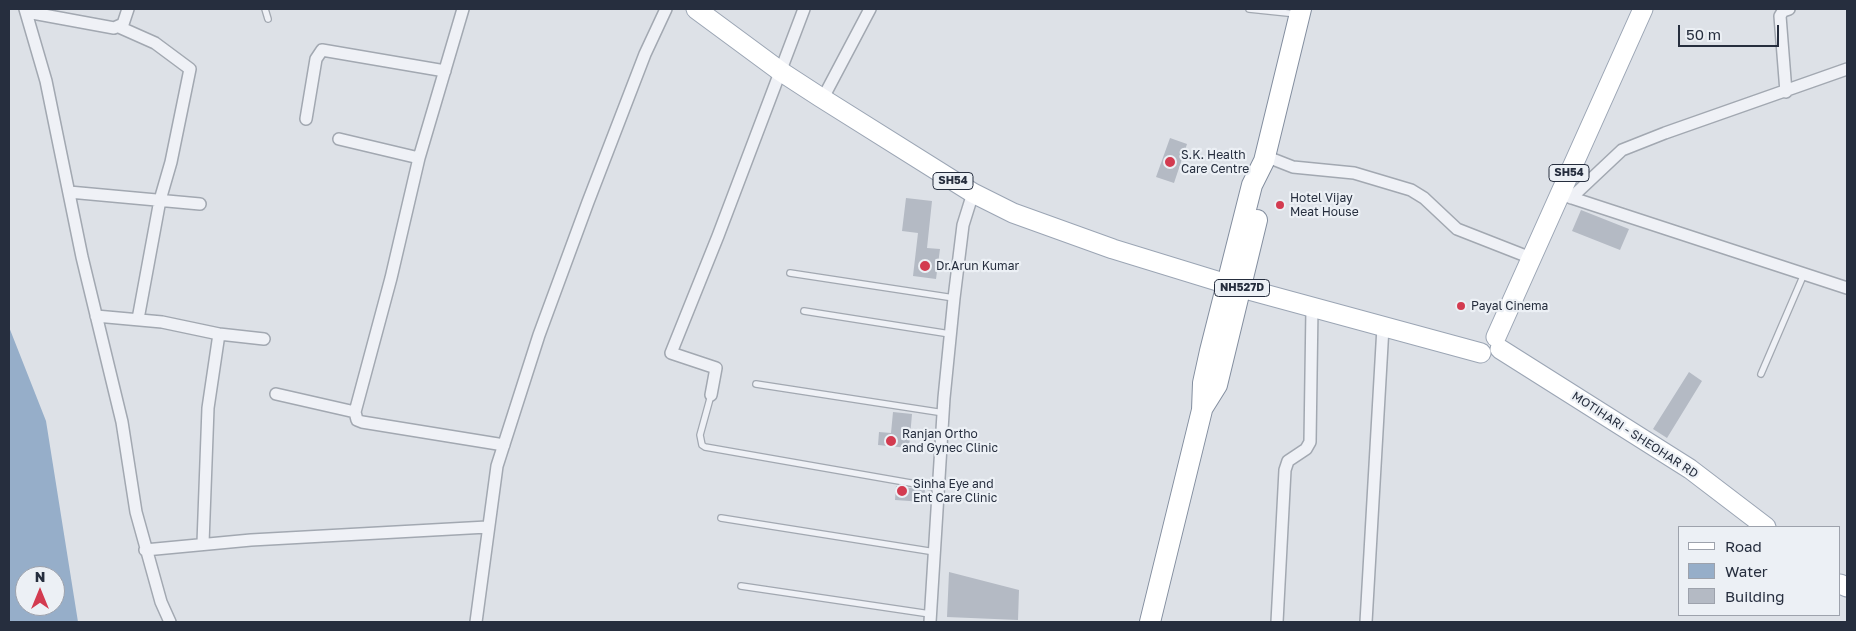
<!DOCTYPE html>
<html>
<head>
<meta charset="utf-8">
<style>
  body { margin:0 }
  #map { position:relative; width:1856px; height:631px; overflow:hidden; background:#dde1e7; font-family:"Golos Text",sans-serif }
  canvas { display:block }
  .frame { position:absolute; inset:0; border:10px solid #262e3e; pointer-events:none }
  .legend { position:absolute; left:1678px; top:526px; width:162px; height:90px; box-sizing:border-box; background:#ecf0f5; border:1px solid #9da2ac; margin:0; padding:6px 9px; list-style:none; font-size:15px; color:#262e3e }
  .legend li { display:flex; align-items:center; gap:10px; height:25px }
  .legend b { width:25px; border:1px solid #9da2ac }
  .north { position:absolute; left:15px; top:566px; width:50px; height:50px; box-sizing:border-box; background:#ecf0f5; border:1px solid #9da2ac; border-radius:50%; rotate:0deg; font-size:14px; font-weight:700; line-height:20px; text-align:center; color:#262e3e }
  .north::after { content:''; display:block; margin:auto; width:18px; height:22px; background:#d33b50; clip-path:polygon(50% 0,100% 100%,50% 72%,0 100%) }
  .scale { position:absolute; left:1678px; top:25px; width:101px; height:22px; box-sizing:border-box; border:2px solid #262e3e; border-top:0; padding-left:6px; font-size:15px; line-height:18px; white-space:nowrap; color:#262e3e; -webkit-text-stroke:4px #ecf0f5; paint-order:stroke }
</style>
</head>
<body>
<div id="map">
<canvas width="1856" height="631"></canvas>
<div class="frame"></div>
<ul class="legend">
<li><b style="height:6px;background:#fff"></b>Road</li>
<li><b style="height:14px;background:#96aec9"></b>Water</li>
<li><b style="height:14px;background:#b4bac4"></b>Building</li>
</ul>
<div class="north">N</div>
<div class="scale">50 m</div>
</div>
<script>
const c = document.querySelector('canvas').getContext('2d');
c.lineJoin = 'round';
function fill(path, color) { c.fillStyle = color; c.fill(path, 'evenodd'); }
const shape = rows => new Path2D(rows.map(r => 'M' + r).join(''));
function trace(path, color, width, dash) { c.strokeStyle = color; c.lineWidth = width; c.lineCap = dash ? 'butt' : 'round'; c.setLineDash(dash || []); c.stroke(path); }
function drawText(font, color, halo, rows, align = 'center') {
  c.font = font + ' "Golos Text",sans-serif'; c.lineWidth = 4.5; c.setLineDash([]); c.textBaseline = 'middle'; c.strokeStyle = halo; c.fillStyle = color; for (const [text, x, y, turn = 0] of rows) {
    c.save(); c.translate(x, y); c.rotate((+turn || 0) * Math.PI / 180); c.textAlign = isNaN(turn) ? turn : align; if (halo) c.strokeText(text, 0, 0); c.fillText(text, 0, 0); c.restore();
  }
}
const water = shape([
  [9,327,46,421,78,622,9,622],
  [25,576,55,576,55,606,25,606]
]);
const building = shape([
  [1170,138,1187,144,1174,183,1156,177],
  [906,198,932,201,927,248,940,249,936,279,913,276,918,233,902,231],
  [1581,210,1629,229,1620,250,1572,231],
  [1689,372,1702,381,1667,438,1653,429],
  [893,412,912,414,909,448,878,445,879,432,891,433],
  [896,486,925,490,924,502,895,500],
  [949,572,1019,590,1018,620,947,617]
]);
const service = shape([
  [265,9,268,19],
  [1249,9,1297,14],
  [790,273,954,298],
  [804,311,950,334],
  [1761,374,1804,274],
  [756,384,944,413],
  [711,395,700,435,702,445,705,447,939,488],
  [721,518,935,552],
  [741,586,930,614]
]);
const minor = shape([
  [25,9,46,81,82,257,122,422,136,512,161,602,170,622],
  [463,9,419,158,391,278,355,412,357,420,362,422,504,445],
  [27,12,114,28,123,24,128,9],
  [119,27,155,43,190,69,171,162,160,200,138,319],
  [1786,92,1780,16,1783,11,1789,9],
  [823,98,870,9],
  [306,119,316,59,322,50,445,71],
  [339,139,419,158],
  [1265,156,1293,167,1354,173,1411,190,1424,198,1457,229,1531,258],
  [69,192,200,204],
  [1566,196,1847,288],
  [1571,198,1622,150,1665,133,1847,69],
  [96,316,162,322,219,334,264,339],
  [276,394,355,412],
  [711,395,716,368,671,353,718,236,804,9],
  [203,543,208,408,219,334],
  [145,550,251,540,487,527],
  [476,622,497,466,539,335,588,202,645,54,666,9],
  [930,622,944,398,954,298,963,225,973,193],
  [1277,622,1285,470,1288,461,1306,449,1310,442,1312,308],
  [1366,622,1383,327]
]);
const primary = shape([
  [696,9,780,71,820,97,973,193,1013,213,1113,249,1227,284,1481,353],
  [1496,337,1643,9],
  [1500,349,1690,469,1766,527],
  [1840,584,1847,587]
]);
const trunk = shape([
  [1202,409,1217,385,1257,220],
  [1150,622,1202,410,1203,383,1210,351,1252,185,1264,161,1301,9]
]);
const markers = [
  [1170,162,6,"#d33b50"],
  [1280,205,5,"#d33b50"],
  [925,266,6,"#d33b50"],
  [1461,306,5,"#d33b50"],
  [891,441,6,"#d33b50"],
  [902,491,6,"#d33b50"]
];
const shields = [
  [1569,173,40],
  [953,181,40],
  [1242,288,55]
];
const shieldNames = [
  ["SH54",1569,173],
  ["SH54",953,181],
  ["NH527D",1242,288]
];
const poiNames = [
  ["S.K. Health",1181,155],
  ["Care Centre",1181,169],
  ["Hotel Vijay",1290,198],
  ["Meat House",1290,212],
  ["Dr.Arun Kumar",936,266],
  ["Payal Cinema",1471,306],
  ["Ranjan Ortho",902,434],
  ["and Gynec Clinic",902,448],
  ["Sinha Eye and",913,484],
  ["Ent Care Clinic",913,498]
];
const streetNames = [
  ["MOTIHARI - SHEOHAR RD",1635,435,33]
];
fill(water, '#96aec9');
fill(building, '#b4bac4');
trace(service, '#a2a8b1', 8);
trace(minor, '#a2a8b1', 14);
trace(primary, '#9ba5b4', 21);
trace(trunk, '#838e9f', 22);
trace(service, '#eff1f6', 5.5);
trace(minor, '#eff1f6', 11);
trace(primary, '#fff', 19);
trace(trunk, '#fff', 20);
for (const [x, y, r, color] of markers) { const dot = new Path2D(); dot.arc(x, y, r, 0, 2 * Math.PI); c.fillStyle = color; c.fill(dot); trace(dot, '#ecf0f5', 2); }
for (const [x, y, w] of shields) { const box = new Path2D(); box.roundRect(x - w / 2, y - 8.5, w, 17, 4); c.fillStyle = '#ecf0f5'; c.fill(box); trace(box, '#262e3e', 1); }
drawText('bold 11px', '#262e3e', null, shieldNames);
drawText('12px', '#262e3e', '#ecf0f5', poiNames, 'left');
drawText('12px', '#262e3e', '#ecf0f5', streetNames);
</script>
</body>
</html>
